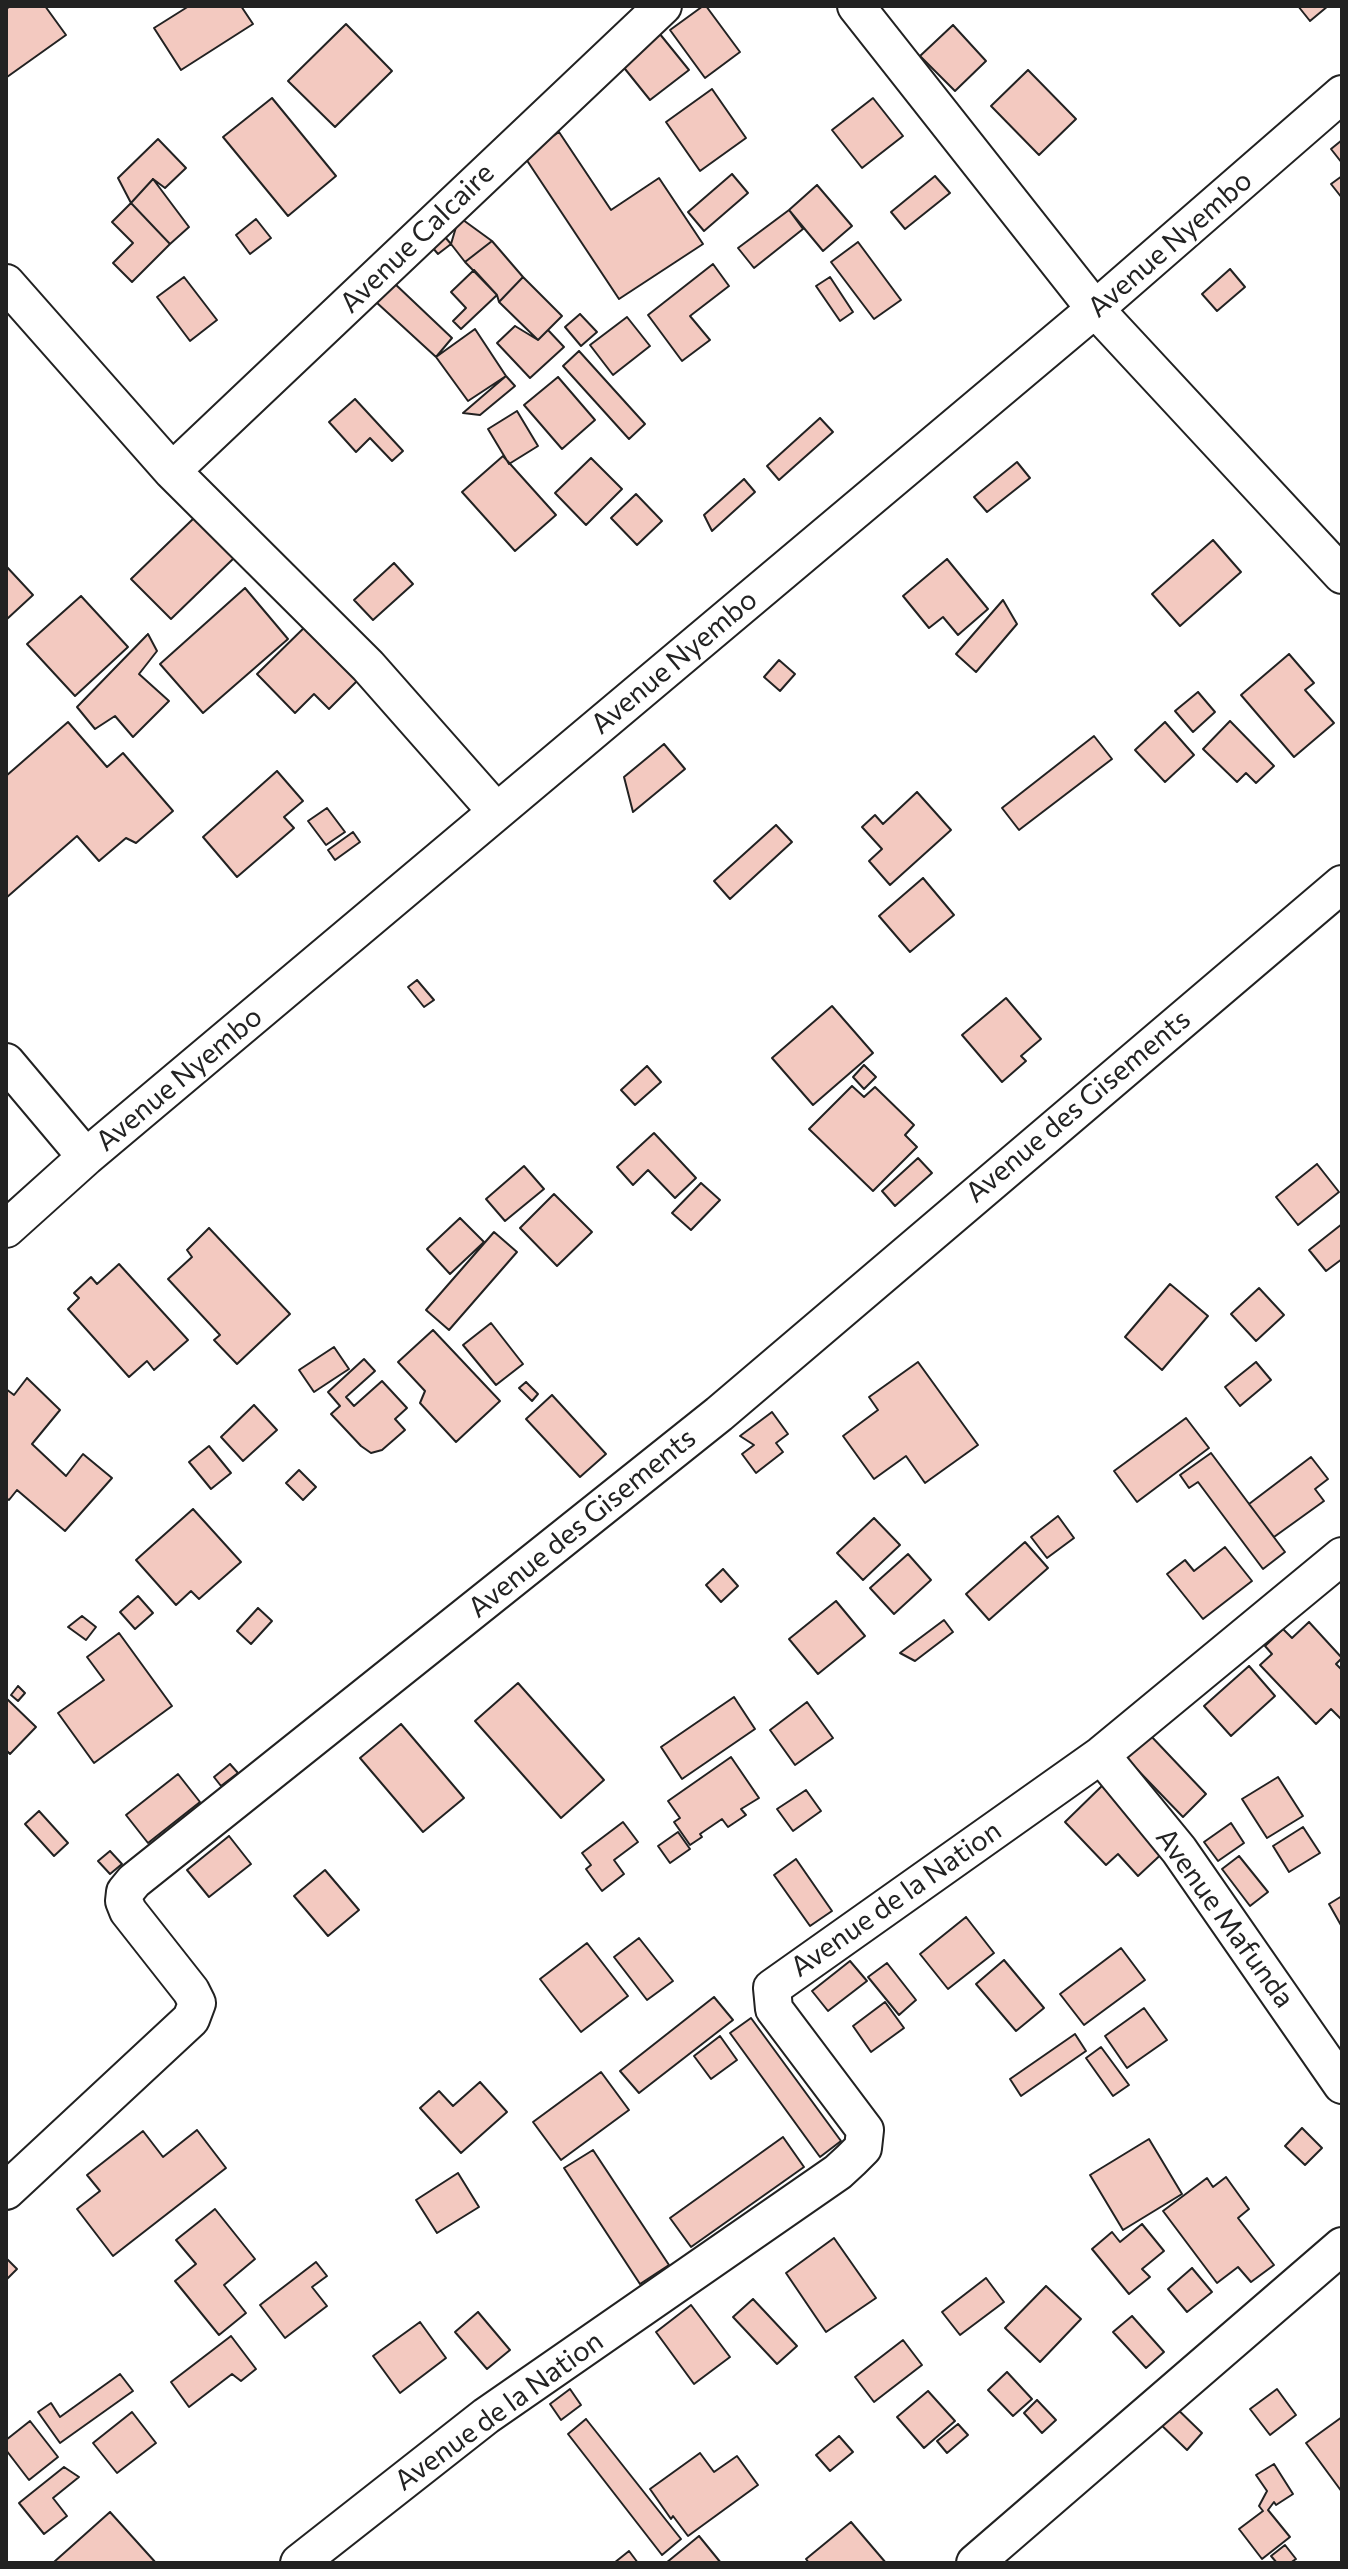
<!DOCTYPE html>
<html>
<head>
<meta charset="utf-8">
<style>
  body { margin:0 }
  #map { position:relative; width:1348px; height:2569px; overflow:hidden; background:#fff; font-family:Commissioner,sans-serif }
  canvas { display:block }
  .frame { position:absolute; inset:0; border:8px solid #222; pointer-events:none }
</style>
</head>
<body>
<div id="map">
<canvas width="1348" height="2569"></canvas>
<div class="frame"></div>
</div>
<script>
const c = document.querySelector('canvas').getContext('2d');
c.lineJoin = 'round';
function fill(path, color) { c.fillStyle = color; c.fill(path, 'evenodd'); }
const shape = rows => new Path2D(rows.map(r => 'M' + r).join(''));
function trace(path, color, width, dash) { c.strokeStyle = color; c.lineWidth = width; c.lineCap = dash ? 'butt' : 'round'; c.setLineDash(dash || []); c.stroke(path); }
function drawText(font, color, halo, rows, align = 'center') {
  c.font = font + ' Commissioner,sans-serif'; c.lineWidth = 6; c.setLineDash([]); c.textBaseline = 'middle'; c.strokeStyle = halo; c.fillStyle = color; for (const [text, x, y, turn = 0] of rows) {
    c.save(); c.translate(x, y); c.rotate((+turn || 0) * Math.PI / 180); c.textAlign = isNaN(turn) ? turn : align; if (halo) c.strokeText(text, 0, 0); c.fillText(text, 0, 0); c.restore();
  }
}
const building = shape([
  [11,6,45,6,66,35,7,77,6,9,11,6],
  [189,6,241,6,253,24,181,70,154,28,189,6],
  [703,6,706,6,740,52,705,78,670,30,703,6],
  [1298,6,1328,6,1310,21,1298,6],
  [346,24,392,71,335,127,288,81,346,24],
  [953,25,986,61,955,91,920,56,953,25],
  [655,28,689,70,650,100,617,59,655,28],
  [1028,70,1076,119,1039,155,991,106,1028,70],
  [712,89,746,138,700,171,666,122,712,89],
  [272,98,336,176,288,216,223,137,272,98],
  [873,98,903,136,862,168,832,130,873,98],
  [559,132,611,210,659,178,703,244,619,299,524,156,559,132],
  [158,139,186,168,165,188,153,179,131,203,118,178,158,139],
  [1342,140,1342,163,1331,149,1342,140],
  [732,174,748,193,704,231,688,212,732,174],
  [935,176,950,193,905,229,891,212,935,176],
  [1342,176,1342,198,1331,184,1342,176],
  [153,179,189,227,170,244,131,203,153,179],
  [817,185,852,226,823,251,789,210,817,185],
  [131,203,170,244,132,282,113,263,133,243,112,222,131,203],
  [789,210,803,229,754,268,738,248,789,210],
  [459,217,492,241,465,262,451,244,459,217],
  [256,219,271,238,250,254,236,235,256,219],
  [439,230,451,244,438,254,426,240,439,230],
  [492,241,523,277,499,302,497,295,465,262,492,241],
  [858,242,901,300,874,319,831,262,858,242],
  [713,264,729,286,690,316,710,340,682,361,648,315,713,264],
  [1230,269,1245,287,1217,311,1202,294,1230,269],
  [474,270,497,295,461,329,453,321,466,308,451,292,474,270],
  [184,277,217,320,190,341,157,297,184,277],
  [523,277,562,316,538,340,499,302,523,277],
  [830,277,853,312,840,321,816,286,830,277],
  [394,283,452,338,436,357,376,302,394,283],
  [580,314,597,332,581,346,565,327,580,314],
  [627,317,650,346,613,375,590,345,627,317],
  [515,326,538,340,548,330,564,347,530,378,497,343,515,326],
  [475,329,506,376,468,401,436,357,475,329],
  [579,351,645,424,629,439,563,366,579,351],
  [506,376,515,386,480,415,463,413,506,376],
  [558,377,595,420,562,449,524,405,558,377],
  [355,399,403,451,392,461,370,438,356,452,329,422,355,399],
  [517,411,538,446,509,464,488,429,517,411],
  [820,418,833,432,779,480,767,466,820,418],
  [503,456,556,515,515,551,462,492,503,456],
  [591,458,622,489,586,525,555,493,591,458],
  [1017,462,1030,478,987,512,974,497,1017,462],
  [744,479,755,492,712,531,704,515,744,479],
  [636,494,662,521,637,545,611,518,636,494],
  [194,518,234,558,171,619,131,579,194,518],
  [1213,540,1241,572,1180,626,1152,594,1213,540],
  [947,559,988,609,958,635,943,617,929,628,903,596,947,559],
  [394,563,413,584,373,620,354,600,394,563],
  [6,566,33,595,7,619,6,618,6,566],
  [245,588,288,639,203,713,160,664,245,588],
  [81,596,128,647,75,696,27,644,81,596],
  [1003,600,1017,624,976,672,956,654,1003,600],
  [314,618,367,671,329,709,314,694,295,713,257,674,314,618],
  [148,634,157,651,139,674,169,701,133,737,115,716,95,729,77,707,148,634],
  [1289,654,1314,683,1305,690,1334,723,1294,757,1241,695,1289,654],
  [779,660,795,674,780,691,764,677,779,660],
  [1198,692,1215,712,1193,732,1175,711,1198,692],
  [1230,721,1274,766,1256,783,1246,773,1237,782,1203,749,1230,721],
  [68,722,107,767,123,753,173,811,136,843,126,838,99,861,77,836,6,898,6,776,68,722],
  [1165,722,1194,755,1165,782,1135,750,1165,722],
  [1094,736,1112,759,1019,830,1002,808,1094,736],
  [664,744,685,769,633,812,624,777,664,744],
  [277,771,303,801,284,817,294,828,237,877,203,837,277,771],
  [917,792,951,830,890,885,869,861,882,849,862,827,875,815,883,824,917,792],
  [327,808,345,832,326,845,308,821,327,808],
  [776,825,792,842,730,899,714,881,776,825],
  [353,832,360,842,335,860,328,850,353,832],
  [923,878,954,915,910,952,879,916,923,878],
  [417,980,434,1000,424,1007,408,987,417,980],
  [1006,998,1041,1039,1021,1056,1026,1061,1002,1082,962,1035,1006,998],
  [832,1006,873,1053,813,1105,772,1058,832,1006],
  [864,1065,876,1077,864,1089,853,1077,864,1065],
  [647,1066,661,1082,635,1105,621,1090,647,1066],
  [852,1086,864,1097,875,1087,914,1125,905,1135,917,1147,873,1191,809,1129,852,1086],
  [654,1133,696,1178,675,1198,648,1170,633,1185,617,1167,654,1133],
  [918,1158,932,1173,895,1206,882,1191,918,1158],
  [1317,1164,1339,1192,1298,1225,1276,1197,1317,1164],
  [524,1166,544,1189,505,1221,486,1199,524,1166],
  [701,1183,720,1200,691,1230,672,1213,701,1183],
  [554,1194,592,1232,557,1266,520,1228,554,1194],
  [460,1218,484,1242,450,1274,427,1249,460,1218],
  [1342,1224,1342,1259,1326,1271,1309,1250,1342,1224],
  [209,1228,290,1314,237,1364,214,1340,220,1335,168,1279,192,1257,187,1250,209,1228],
  [494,1232,517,1252,449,1330,426,1310,494,1232],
  [119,1264,188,1340,154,1370,147,1361,129,1377,68,1309,79,1298,74,1293,91,1277,97,1284,119,1264],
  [1170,1284,1208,1316,1162,1370,1125,1337,1170,1284],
  [1259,1288,1284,1315,1256,1341,1231,1314,1259,1288],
  [491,1323,523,1364,496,1385,463,1345,491,1323],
  [433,1330,500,1401,456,1442,420,1403,425,1391,398,1362,433,1330],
  [334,1347,349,1369,314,1392,299,1370,334,1347],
  [364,1359,375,1371,346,1397,354,1406,382,1381,407,1408,395,1419,405,1430,382,1450,371,1453,361,1446,331,1414,340,1406,328,1392,364,1359],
  [918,1362,978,1445,925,1483,906,1456,874,1479,843,1436,878,1410,869,1397,918,1362],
  [1256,1362,1271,1380,1240,1406,1225,1387,1256,1362],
  [27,1378,60,1410,32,1444,66,1476,83,1454,112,1478,65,1531,17,1490,9,1500,6,1498,6,1389,14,1395,27,1378],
  [526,1382,538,1394,532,1401,519,1388,526,1382],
  [552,1395,606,1454,580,1477,526,1419,552,1395],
  [254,1405,277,1430,243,1461,221,1437,254,1405],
  [772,1412,788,1434,776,1443,783,1452,756,1473,742,1454,754,1445,740,1436,772,1412],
  [1186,1418,1209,1448,1137,1502,1114,1471,1186,1418],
  [209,1446,231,1473,211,1489,189,1462,209,1446],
  [1211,1453,1285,1552,1263,1569,1198,1482,1189,1488,1180,1475,1211,1453],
  [1311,1457,1328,1479,1315,1489,1324,1501,1274,1537,1249,1504,1311,1457],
  [299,1470,316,1487,303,1500,286,1483,299,1470],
  [193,1509,241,1562,199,1599,191,1591,176,1605,136,1560,193,1509],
  [1058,1516,1074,1538,1047,1558,1031,1537,1058,1516],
  [874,1518,900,1545,863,1580,837,1553,874,1518],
  [1025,1542,1048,1568,989,1620,966,1594,1025,1542],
  [1225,1547,1252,1581,1203,1619,1167,1574,1185,1560,1194,1571,1225,1547],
  [908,1554,931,1580,894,1614,870,1588,908,1554],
  [723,1569,738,1586,721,1602,706,1585,723,1569],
  [138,1596,153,1613,135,1629,120,1612,138,1596],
  [836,1601,865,1636,818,1674,789,1639,836,1601],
  [258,1608,272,1621,251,1644,237,1631,258,1608],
  [82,1616,96,1627,86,1640,68,1627,82,1616],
  [944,1620,953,1632,915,1661,900,1653,944,1620],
  [1309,1622,1342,1658,1336,1664,1342,1670,1342,1720,1331,1709,1316,1724,1260,1665,1272,1654,1265,1646,1283,1629,1292,1638,1309,1622],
  [119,1633,172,1706,94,1763,58,1713,104,1680,87,1657,119,1633],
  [1249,1666,1275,1696,1231,1736,1204,1706,1249,1666],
  [518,1683,604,1780,561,1818,475,1721,518,1683],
  [18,1686,25,1693,18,1701,11,1695,18,1686],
  [734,1697,755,1729,682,1779,661,1747,734,1697],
  [6,1698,36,1727,10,1754,6,1750,6,1698],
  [807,1702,833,1738,795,1765,770,1730,807,1702],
  [401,1724,464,1798,423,1832,360,1758,401,1724],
  [1150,1735,1206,1794,1183,1817,1126,1758,1150,1735],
  [731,1757,759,1798,741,1809,746,1815,728,1827,722,1819,700,1834,702,1837,690,1845,674,1822,680,1818,668,1801,731,1757],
  [230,1764,238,1773,221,1786,214,1777,230,1764],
  [178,1774,200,1802,148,1843,126,1815,178,1774],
  [1278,1777,1303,1816,1267,1838,1242,1799,1278,1777],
  [1106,1782,1168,1848,1138,1876,1118,1854,1106,1865,1065,1822,1106,1782],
  [806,1790,821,1811,793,1831,777,1809,806,1790],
  [39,1811,68,1843,54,1856,25,1824,39,1811],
  [623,1822,638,1842,614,1860,624,1874,602,1891,586,1869,591,1865,582,1853,623,1822],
  [1231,1823,1244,1843,1218,1861,1204,1842,1231,1823],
  [1303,1827,1320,1853,1289,1872,1273,1846,1303,1827],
  [678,1832,690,1849,670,1863,658,1846,678,1832],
  [229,1836,251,1864,209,1897,187,1870,229,1836],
  [110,1851,122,1864,110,1874,98,1861,110,1851],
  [1239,1856,1268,1892,1250,1906,1222,1869,1239,1856],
  [796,1859,832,1911,810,1926,774,1875,796,1859],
  [325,1870,359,1910,328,1936,294,1896,325,1870],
  [1342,1896,1342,1927,1329,1904,1342,1896],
  [966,1917,994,1953,948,1989,920,1954,966,1917],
  [639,1938,673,1981,647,2000,614,1957,639,1938],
  [587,1943,628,1996,581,2032,540,1979,587,1943],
  [1121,1948,1145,1980,1084,2025,1060,1994,1121,1948],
  [1004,1960,1044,2008,1016,2031,976,1984,1004,1960],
  [850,1961,867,1981,828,2011,812,1991,850,1961],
  [887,1963,916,2000,899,2015,868,1977,887,1963],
  [714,1997,733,2020,639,2093,620,2071,714,1997],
  [885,2002,904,2028,871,2052,853,2026,885,2002],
  [1144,2008,1167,2040,1127,2068,1105,2036,1144,2008],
  [751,2018,841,2141,820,2157,730,2033,751,2018],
  [1075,2034,1086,2051,1021,2096,1010,2079,1075,2034],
  [720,2036,737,2060,711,2079,694,2056,720,2036],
  [1101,2047,1129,2085,1113,2096,1086,2058,1101,2047],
  [601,2072,629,2110,561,2160,533,2122,601,2072],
  [480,2082,507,2112,461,2153,420,2108,439,2091,453,2106,480,2082],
  [1302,2128,1322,2148,1305,2165,1285,2146,1302,2128],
  [197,2130,226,2168,113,2256,77,2209,100,2191,87,2175,143,2131,163,2157,197,2130],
  [783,2137,804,2167,691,2247,670,2218,783,2137],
  [1149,2139,1182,2194,1123,2230,1090,2175,1149,2139],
  [593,2150,669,2265,640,2284,564,2168,593,2150],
  [458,2173,479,2207,437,2233,416,2200,458,2173],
  [1226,2177,1249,2209,1238,2218,1274,2265,1251,2282,1238,2267,1217,2283,1163,2211,1207,2178,1213,2187,1226,2177],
  [215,2209,255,2259,224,2285,246,2313,219,2335,175,2281,196,2264,176,2240,215,2209],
  [1142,2224,1164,2251,1142,2269,1150,2277,1129,2294,1092,2249,1112,2232,1120,2242,1142,2224],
  [834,2238,876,2298,826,2332,786,2273,834,2238],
  [6,2258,17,2269,6,2280,6,2258],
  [316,2262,327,2276,312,2287,327,2306,285,2338,260,2305,316,2262],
  [1192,2268,1212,2292,1187,2312,1168,2289,1192,2268],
  [986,2278,1004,2302,960,2335,942,2312,986,2278],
  [1046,2286,1081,2319,1040,2362,1005,2328,1046,2286],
  [753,2299,797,2346,777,2364,733,2317,753,2299],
  [691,2305,730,2357,694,2384,656,2332,691,2305],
  [478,2312,510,2350,487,2369,455,2332,478,2312],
  [1132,2316,1164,2352,1146,2368,1113,2332,1132,2316],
  [420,2322,446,2358,400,2393,373,2356,420,2322],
  [231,2336,256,2369,241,2381,232,2374,189,2407,171,2382,231,2336],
  [903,2340,922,2365,874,2402,855,2377,903,2340],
  [1007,2372,1032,2399,1013,2416,988,2390,1007,2372],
  [120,2374,133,2391,60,2443,38,2412,51,2403,60,2417,120,2374],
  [570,2389,581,2405,561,2420,550,2404,570,2389],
  [1277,2389,1296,2415,1270,2435,1250,2409,1277,2389],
  [928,2391,955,2421,924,2448,897,2417,928,2391],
  [1037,2400,1056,2420,1042,2433,1024,2413,1037,2400],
  [1169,2401,1202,2433,1187,2450,1153,2417,1169,2401],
  [132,2412,156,2443,117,2473,93,2443,132,2412],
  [1342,2417,1342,2492,1306,2443,1342,2417],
  [586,2419,681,2539,662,2555,568,2434,586,2419],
  [30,2421,58,2457,29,2480,6,2450,6,2440,30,2421],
  [958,2424,968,2435,947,2453,937,2441,958,2424],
  [839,2436,853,2452,830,2471,816,2455,839,2436],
  [700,2453,714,2472,737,2456,758,2485,688,2536,673,2516,671,2519,650,2489,700,2453],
  [1274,2464,1293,2494,1276,2505,1274,2502,1268,2510,1290,2537,1262,2559,1239,2529,1263,2511,1259,2506,1267,2491,1256,2475,1274,2464],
  [64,2467,79,2477,53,2498,67,2516,44,2534,19,2503,64,2467],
  [110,2512,156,2563,55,2563,54,2562,110,2512],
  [851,2522,886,2563,809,2563,806,2559,851,2522],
  [699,2536,721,2563,666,2563,699,2536],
  [1285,2545,1296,2559,1290,2563,1277,2563,1271,2556,1285,2545],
  [629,2551,638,2563,614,2563,629,2551]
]);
const minor = shape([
  [856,6,1095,309,1342,575],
  [6,283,172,471,368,666,496,811],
  [172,471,663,6],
  [6,1062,86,1157],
  [6,1229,86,1157,1095,309,1342,94],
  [1101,1755,1179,1850,1342,2085],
  [6,2191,191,2019,197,2003,191,1991,128,1911,124,1901,125,1892,134,1881,719,1414,1342,884],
  [299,2563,486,2416,838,2172,851,2160,863,2148,865,2130,774,2009,772,1988,1101,1755,1342,1556],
  [975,2563,1342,2246]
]);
const streetNames = [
  ["Avenue Calcaire",417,238,-44],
  ["Avenue Nyembo",1170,244,-41],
  ["Avenue Nyembo",674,662,-40],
  ["Avenue Nyembo",179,1079,-40],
  ["Avenue des Gisements",1078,1106,-40],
  ["Avenue des Gisements",582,1523,-39],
  ["Avenue de la Nation",896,1899,-35],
  ["Avenue Mafunda",1225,1918,54],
  ["Avenue de la Nation",499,2411,-36]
];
fill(building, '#f3c9c0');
trace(building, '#222', 2);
trace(minor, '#222', 40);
trace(minor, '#fff', 36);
drawText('28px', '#222', '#fff', streetNames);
</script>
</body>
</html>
